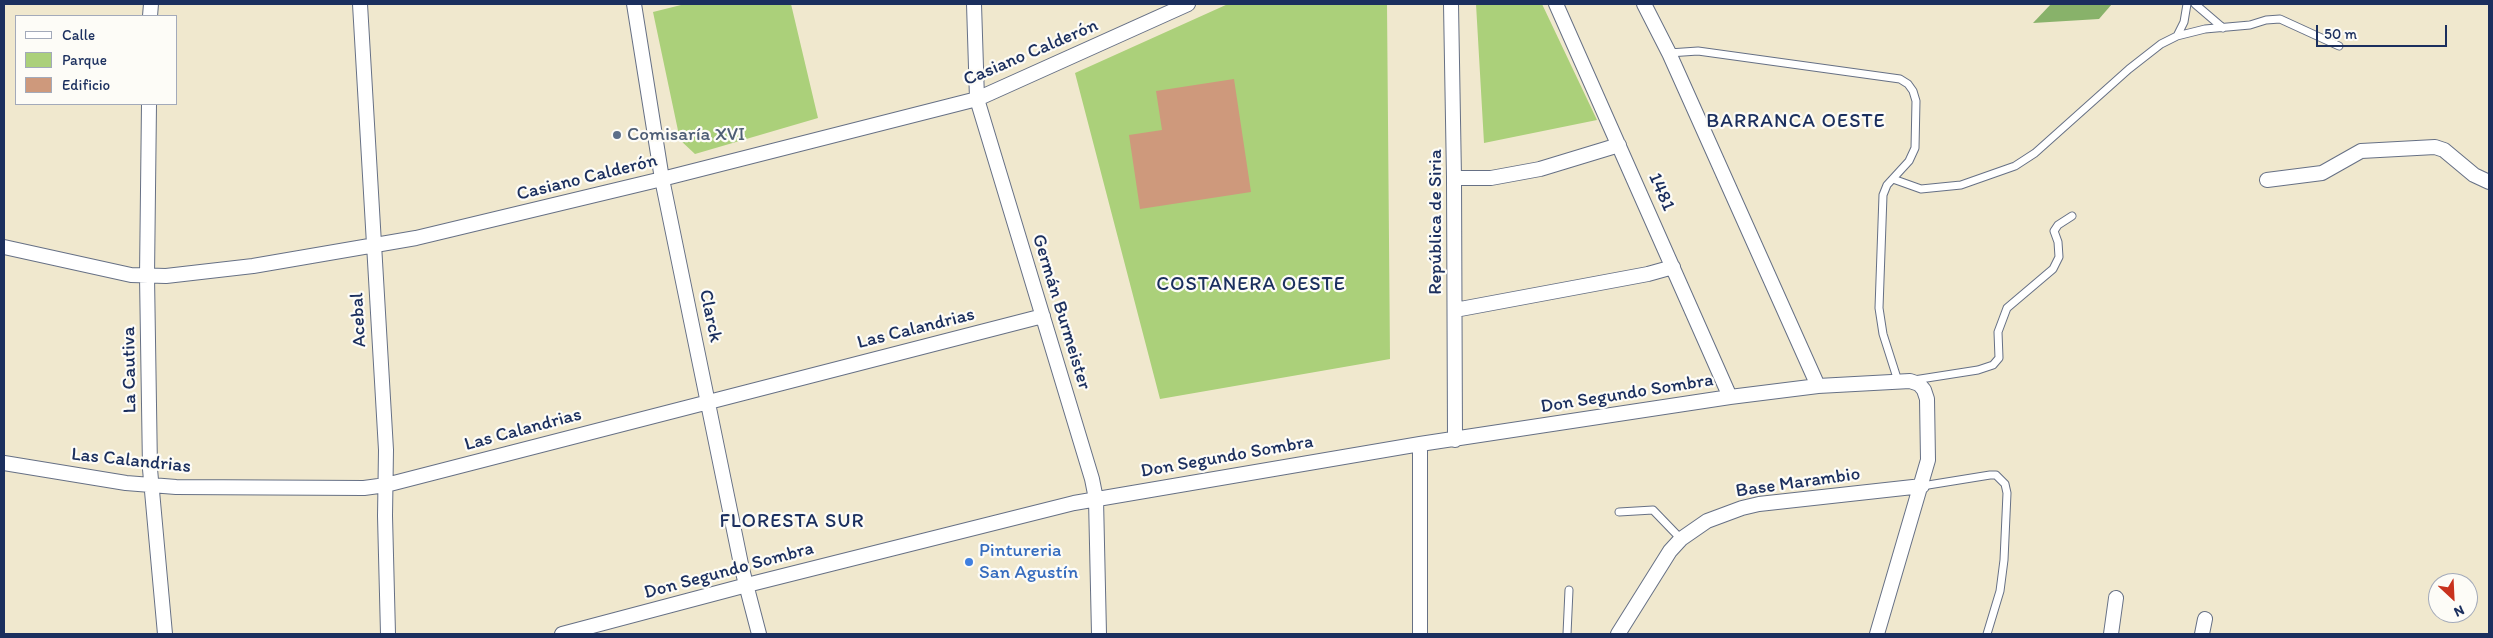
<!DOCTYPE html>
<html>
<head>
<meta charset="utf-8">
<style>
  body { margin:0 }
  #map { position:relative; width:2493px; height:638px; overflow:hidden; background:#f0e8ce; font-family:Itim,sans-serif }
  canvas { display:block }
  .frame { position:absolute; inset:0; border:5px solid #1b2f5e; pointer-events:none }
  .legend { position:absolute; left:15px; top:15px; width:162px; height:90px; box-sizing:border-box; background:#fdfcf7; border:1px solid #a3aaba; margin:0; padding:6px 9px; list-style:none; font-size:15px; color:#1b2f5e }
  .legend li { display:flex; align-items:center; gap:10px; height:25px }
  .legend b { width:25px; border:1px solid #a3aaba }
  .north { position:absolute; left:2428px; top:573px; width:50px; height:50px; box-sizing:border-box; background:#fdfcf7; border:1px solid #a3aaba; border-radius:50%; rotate:155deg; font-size:14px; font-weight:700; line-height:20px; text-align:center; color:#1b2f5e }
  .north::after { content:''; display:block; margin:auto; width:18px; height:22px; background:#c8321e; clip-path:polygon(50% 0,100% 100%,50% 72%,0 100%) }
  .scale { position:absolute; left:2316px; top:25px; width:131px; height:22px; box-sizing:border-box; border:2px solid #1b2f5e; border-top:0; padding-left:6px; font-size:15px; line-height:18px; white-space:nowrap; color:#1b2f5e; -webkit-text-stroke:4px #fdfcf7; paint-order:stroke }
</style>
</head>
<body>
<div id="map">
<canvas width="2493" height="638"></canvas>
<div class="frame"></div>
<ul class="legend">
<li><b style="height:6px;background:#fff"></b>Calle</li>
<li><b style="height:14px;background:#abd07a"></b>Parque</li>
<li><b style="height:14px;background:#ce997c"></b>Edificio</li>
</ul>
<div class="north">N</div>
<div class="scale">50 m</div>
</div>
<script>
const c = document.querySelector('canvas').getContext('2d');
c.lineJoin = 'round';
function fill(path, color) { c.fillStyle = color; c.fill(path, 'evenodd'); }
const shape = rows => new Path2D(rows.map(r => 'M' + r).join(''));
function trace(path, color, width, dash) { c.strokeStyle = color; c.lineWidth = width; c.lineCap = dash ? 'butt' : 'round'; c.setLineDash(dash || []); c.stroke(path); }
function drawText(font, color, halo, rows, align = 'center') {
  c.font = font + ' Itim,sans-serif'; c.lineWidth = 4.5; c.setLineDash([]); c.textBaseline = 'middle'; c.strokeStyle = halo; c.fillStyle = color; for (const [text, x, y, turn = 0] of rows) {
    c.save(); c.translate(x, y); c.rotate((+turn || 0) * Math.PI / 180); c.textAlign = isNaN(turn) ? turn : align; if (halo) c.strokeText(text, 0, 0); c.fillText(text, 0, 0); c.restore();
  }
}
const green = shape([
  [685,4,791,4,818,118,695,154,680,140,653,12],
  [1228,4,1387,4,1390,359,1160,399,1075,73],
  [1476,4,1542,4,1597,120,1484,143]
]);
const forest = shape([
  [2051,4,2112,4,2099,19,2033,23]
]);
const building = shape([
  [1234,79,1251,192,1140,209,1129,135,1162,130,1156,91]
]);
const service = shape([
  [2195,4,2223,28],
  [2177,36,2184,22,2187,4],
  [1669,53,1698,51,1900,79,1908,84,1913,91,1916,101,1915,148,1909,161,1887,185,1883,195,1879,308,1883,334,1898,381],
  [1893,179,1921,189,1961,185,2015,166,2035,153,2129,69,2161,44,2177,36,2205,29,2250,25,2266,20,2280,19,2339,46],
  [1914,380,1978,370,1993,365,1999,358,1998,332,2007,308,2053,269,2059,257,2058,242,2054,231,2058,225,2072,216],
  [1922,486,1990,475,1996,475,2005,484,2007,493,2004,560,2000,591,1987,634],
  [1619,512,1653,510,1681,539],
  [1567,634,1569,590]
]);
const minor = shape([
  [360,4,386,450,385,516,388,634],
  [634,4,662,179,742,569,759,634],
  [974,4,977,99,1092,479,1096,499,1099,634],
  [1451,4,1454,178,1455,440],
  [1556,4,1730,397],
  [1644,4,1669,53,1818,386],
  [150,16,151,4],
  [149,104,147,276,150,469,165,634],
  [1454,178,1491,178,1540,169,1619,145],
  [2267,180,2322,173,2361,151,2435,147,2444,150,2474,175,2489,182],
  [4,247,131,275,166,276,253,266,416,238,662,179,977,99,1188,4],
  [1455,310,1648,274,1673,267],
  [4,463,126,483,176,487,364,488,386,485,1043,316],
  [562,634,747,585,1074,503,1420,444,1730,397,1818,386,1910,381,1919,384,1924,390,1927,399,1928,460,1877,634],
  [1420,634,1420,444],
  [1618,634,1670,551,1681,539,1707,521,1742,508,1759,504,1922,486],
  [2111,634,2116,598],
  [2202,634,2205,619]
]);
const markers = [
  [617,135,5,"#5c6f8a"],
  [969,562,5,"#3f7fe0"]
];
const streetNames = [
  ["Casiano Calderón",1031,53,-23],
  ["Casiano Calderón",587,178,-14],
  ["1481",1661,192,66],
  ["República de Siria",1436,222,-90],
  ["Germán Burmeister",1061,312,73],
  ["Clarck",710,316,78],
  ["Acebal",359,320,-93],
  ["Las Calandrias",916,329,-14],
  ["La Cautiva",130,370,-91],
  ["Don Segundo Sombra",1627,394,-9],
  ["Las Calandrias",523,430,-15],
  ["Don Segundo Sombra",1227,457,-10],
  ["Las Calandrias",131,461,6],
  ["Base Marambio",1798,483,-8],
  ["Don Segundo Sombra",729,571,-15]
];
const serviceNames = [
  ["Comisaría XVI",627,135]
];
const shopNames = [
  ["Pintureria",979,551],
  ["San Agustín",979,573]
];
const neighbourhoodNames = [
  ["BARRANCA OESTE",1796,122],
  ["COSTANERA OESTE",1251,285],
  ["FLORESTA SUR",792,522]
];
fill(green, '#abd07a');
fill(forest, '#88b26a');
fill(building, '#ce997c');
trace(service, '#667085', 9);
trace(minor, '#667085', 16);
trace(service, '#fff', 7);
trace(minor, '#fff', 14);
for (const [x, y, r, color] of markers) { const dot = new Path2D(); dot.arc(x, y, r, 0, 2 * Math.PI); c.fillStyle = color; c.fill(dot); trace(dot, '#fdfcf7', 2); }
drawText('19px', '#1b2f5e', '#fdfcf7', streetNames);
drawText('19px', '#4e5e75', '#fdfcf7', serviceNames, 'left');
drawText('19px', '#366cbe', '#fdfcf7', shopNames, 'left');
c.letterSpacing = '1px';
drawText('20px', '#1b2f5e', '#fdfcf7', neighbourhoodNames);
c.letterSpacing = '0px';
</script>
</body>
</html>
